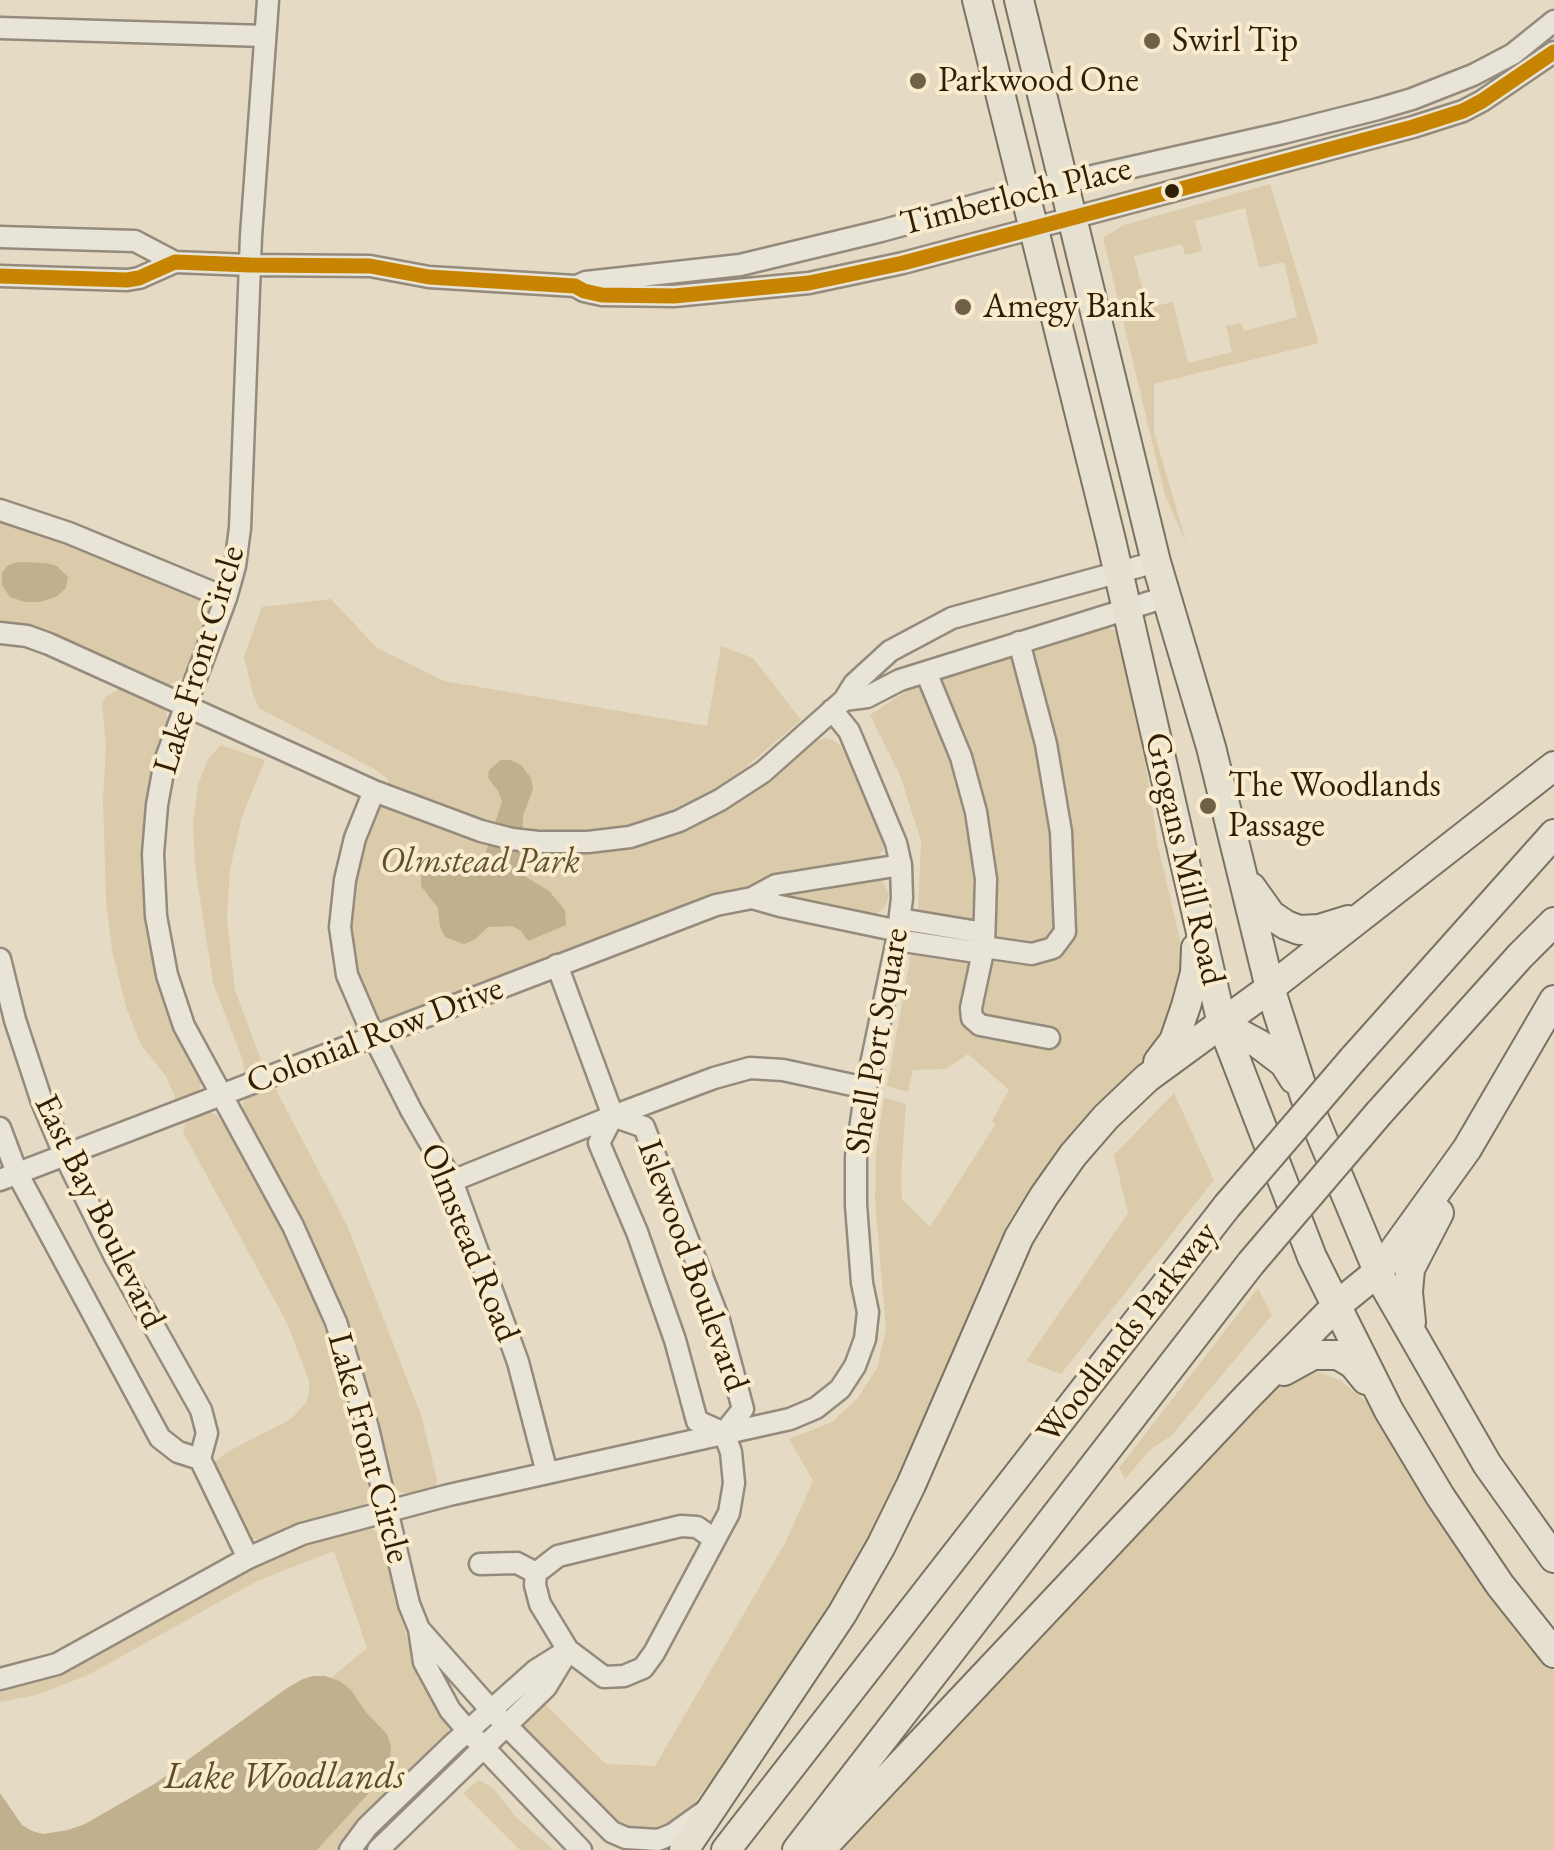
<!DOCTYPE html>
<html>
<head>
<meta charset="utf-8">
<style>
  body { margin:0 }
  canvas { display:block; background:#e5dac3 }
</style>
</head>
<body>
<canvas width="1554" height="1850"></canvas>
<script>
const c = document.querySelector('canvas').getContext('2d');
c.lineJoin = 'round';
function fill(path, color) { c.fillStyle = color; c.fill(path, 'evenodd'); }
const shape = rows => new Path2D(rows.map(r => 'M' + r).join(''));
function trace(path, color, width, dash) { c.strokeStyle = color; c.lineWidth = width; c.lineCap = dash ? 'butt' : 'round'; c.setLineDash(dash || []); c.stroke(path); }
function drawText(font, color, halo, rows, align = 'center') {
  c.font = font + ' "EB Garamond",serif'; c.lineWidth = 8; c.setLineDash([]); c.textBaseline = 'middle'; c.strokeStyle = halo; c.fillStyle = color; for (const [text, x, y, turn = 0] of rows) {
    c.save(); c.translate(x, y); c.rotate((+turn || 0) * Math.PI / 180); c.textAlign = isNaN(turn) ? turn : align; if (halo) c.strokeText(text, 0, 0); c.fillText(text, 0, 0); c.restore();
  }
}
const green = shape([
  [1270,184,1319,343,1154,384,1154,432,1186,542,1165,495,1103,238,1124,225],
  [1245,208,1259,268,1284,262,1297,317,1244,331,1241,323,1226,326,1232,352,1188,363,1173,302,1147,308,1134,256,1182,244,1185,255,1202,251,1195,221],
  [0,519,63,539,204,602,210,613,209,622,184,677,171,684,165,684,55,637,0,625],
  [331,599,377,648,444,681,707,726,721,646,753,658,801,720,730,781,691,803,658,817,627,825,630,844,754,787,815,741,825,738,833,740,840,745,855,767,880,822,884,842,883,851,875,859,727,892,385,1022,372,1017,363,1003,347,926,368,820,389,780,376,770,259,708,254,697,244,657,262,607],
  [1106,627,1115,631,1128,651,1158,846,1182,948,1185,971,1170,1021,1155,1045,1136,1067,1087,1117,1051,1159,1007,1224,900,1476,877,1526,780,1686,777,1685,777,1689,761,1715,682,1819,666,1830,631,1831,615,1825,528,1737,523,1726,526,1715,541,1700,606,1764,655,1766,785,1543,813,1481,789,1439,832,1422,858,1398,877,1368,886,1329,875,1201,876,1151,884,1098,906,1104,901,1175,902,1199,930,1227,995,1125,992,1121,1009,1090,968,1054,946,1069,913,1070,908,1092,887,1086,918,914,921,841,900,775,870,715,903,693,971,664],
  [121,688,157,703,165,711,168,718,157,759,146,847,201,1081,200,1088,191,1099,174,1103,175,1097,166,1076,141,1045,126,1007,112,951,106,900,103,800,106,745,102,703,107,696],
  [221,745,265,760,242,817,230,869,227,920,235,990,263,1065,260,1071,245,1077,242,1058,213,983,195,866,193,822,198,784,209,758],
  [875,876,883,881,889,895,885,907,874,916,786,900,785,896,785,893],
  [266,1085,274,1086,347,1225,421,1415,437,1480,436,1487,432,1489,409,1494,400,1492,393,1487,388,1477,362,1372,344,1319,323,1268,299,1218,245,1120,242,1109,244,1100],
  [1174,1093,1214,1180,1061,1374,1026,1361,1128,1213,1114,1155],
  [208,1112,215,1114,226,1126,283,1227,305,1275,343,1378,370,1489,370,1496,365,1505,359,1509,304,1524,265,1540,250,1539,242,1531,213,1469,215,1462,227,1452,291,1419,306,1403,309,1393,309,1381,287,1323,183,1132,186,1122,191,1116],
  [1258,1288,1272,1315,1171,1436,1151,1449,1125,1479,1119,1468],
  [1316,1371,1341,1381,1376,1409,1471,1559,1554,1669,1554,1850,829,1850,1267,1394,1290,1379],
  [361,1528,372,1529,380,1534,384,1542,402,1622,412,1653,426,1684,447,1718,449,1732,433,1763,345,1850,317,1850,389,1771,387,1734,366,1712,351,1690,340,1681,331,1678,367,1648,334,1551,257,1581,88,1675,37,1695,0,1702,0,1690,26,1685,86,1660,210,1590,273,1558,300,1546],
  [479,1780,493,1788,516,1817,554,1850,520,1850,463,1793]
]);
const water = shape([
  [19,562,46,563,57,566,68,577,66,588,56,597,40,602,25,602,10,597,2,585,2,573,8,565],
  [501,760,510,760,521,765,531,778,533,789,523,816,522,866,526,877,549,891,565,910,566,925,528,941,521,931,512,926,488,927,474,940,464,944,445,937,440,927,438,908,421,886,421,867,429,857,450,854,461,864,476,863,485,855,502,801,498,791,488,778,489,770],
  [313,1676,325,1676,340,1681,351,1690,366,1712,387,1734,391,1747,389,1771,317,1850,0,1850,0,1793,22,1825,32,1831,43,1834,68,1830,85,1824,156,1783,287,1688,303,1679]
]);
const minor = shape([
  [268,0,251,236,240,528,235,566,226,598,165,761,157,805,153,854,156,916,167,975,184,1026,293,1226,336,1322,368,1428,409,1604,419,1629,424,1662,450,1710,468,1731,581,1850],
  [0,28,265,36],
  [0,237,135,241,175,262],
  [0,276,127,280,139,278,175,262,250,265,370,266,429,277,575,286,584,291,602,295,674,296,809,283,903,263,1413,127,1463,111,1482,101,1554,52],
  [577,286,586,282,740,265,881,231,1026,191,1283,133,1378,109,1412,99,1473,75,1513,54,1554,21],
  [0,510,69,533,226,598],
  [0,633,27,636,49,644,374,791,481,831,512,839,538,842,588,842,630,837,679,821,720,800,763,772,844,700,854,684,890,651,952,618,1156,562],
  [1019,642,1046,744,1061,832,1065,932,1053,948,1032,954,984,947,971,1008,972,1018,980,1025,1049,1038],
  [926,672,961,757,976,812,986,879,984,947],
  [844,700,867,697,900,680,1166,597],
  [374,791,355,838,345,880,340,927,347,975,373,1035,411,1110,452,1181,518,1362,547,1473],
  [752,898,780,906,899,931],
  [900,919,984,933],
  [897,940,983,953],
  [0,959,15,1020,42,1102,64,1154,115,1257,201,1410,207,1433,200,1459,248,1558],
  [557,965,613,1116,599,1143,637,1232,675,1340,697,1421,724,1433],
  [613,1116,644,1127,719,1320,743,1409,724,1433],
  [0,1128,17,1173,160,1438,178,1452,200,1459],
  [0,1180,716,905,752,898,776,885,901,865],
  [452,1181,613,1116,714,1078,750,1068,783,1070,866,1088],
  [714,1539,697,1527,681,1526,558,1556,536,1573,535,1585,540,1604,568,1650,604,1677,624,1676,643,1668,654,1653,729,1513,734,1483,731,1452,724,1433],
  [480,1564,517,1563,536,1573],
  [419,1629,491,1710,612,1832,626,1838,658,1840,673,1834,705,1811],
  [0,1679,57,1664,248,1558,302,1534,449,1495,790,1419,816,1408,840,1389,855,1366,865,1339,868,1312,862,1283,856,1205,856,1157,866,1088,897,940,902,898,901,865,896,843,849,731,832,710],
  [350,1850,367,1827,453,1744,536,1670,568,1650],
  [378,1850,546,1687,566,1654]
]);
const major = shape([
  [977,0,1111,540,1222,1024,1312,1257,1389,1411,1440,1496,1500,1585,1554,1653],
  [1019,0,1156,562,1211,747,1270,988,1305,1097,1383,1283,1487,1464,1554,1558],
  [1251,887,1271,915,1286,925,1299,930,1319,929,1348,920],
  [1222,1024,1259,1044,1284,1063,1294,1079],
  [1353,1059,1554,834],
  [1158,1062,1174,1041,1186,1006,1195,973,1196,948],
  [1379,1113,1520,956,1554,922],
  [1411,1322,1408,1292,1410,1269,1439,1213],
  [1284,1371,1313,1355,1338,1355,1353,1364,1366,1380],
  [684,1850,842,1614,881,1546,911,1485,1019,1237,1044,1196,1073,1155,1106,1117,1147,1078,1270,988,1554,766],
  [726,1850,1227,1206],
  [797,1850,1251,1263],
  [820,1850,1246,1398,1336,1306,1379,1271,1467,1149,1554,1000]
]);
const majorBridge = shape([
  [1227,1206,1353,1059],
  [1251,1263,1379,1113]
]);
const bus1 = shape([
  [0,276,127,280,139,278,175,262,250,265,370,266,429,277,575,286,584,291,602,295,674,296,809,283,903,263,1413,127,1463,111,1482,101,1554,52]
]);
const markers = [
  [1152,41,10,"#706048"],
  [918,81,10,"#706048"],
  [1172,191,9,"#311f05"],
  [963,307,10,"#706048"],
  [1208,806,10,"#706048"]
];
const poiNames = [
  ["Swirl Tip",1172,41],
  ["Parkwood One",938,81],
  ["Amegy Bank",983,307],
  ["The Woodlands",1228,786],
  ["Passage",1228,826]
];
const streetNames = [
  ["Timberloch Place",1016,197,-14],
  ["Lake Front Circle",200,660,-73],
  ["Grogans Mill Road",1184,859,77],
  ["Colonial Row Drive",375,1036,-21],
  ["Shell Port Square",878,1041,-80],
  ["East Bay Boulevard",99,1212,64],
  ["Olmstead Road",469,1243,68],
  ["Islewood Boulevard",692,1266,70],
  ["Woodlands Parkway",1128,1333,-52],
  ["Lake Front Circle",368,1448,75]
];
const parkNames = [
  ["Olmstead Park",480,862]
];
const waterNames = [
  ["Lake Woodlands",284,1778]
];
fill(green, '#dbcbaa');
fill(water, '#c1b08e');
trace(minor, '#948b7c', 25);
trace(major, '#7a7262', 32);
trace(minor, '#e9e4d8', 20);
trace(major, '#e6e0d1', 28);
trace(majorBridge, '#7a7262', 32, []);
trace(majorBridge, '#e6e0d1', 28);
trace(bus1, '#c68401', 15);
for (const [x, y, r, color] of markers) { const dot = new Path2D(); dot.arc(x, y, r, 0, 2 * Math.PI); c.fillStyle = color; c.fill(dot); trace(dot, '#f8ebce', 4); }
drawText('35px', '#311f05', '#f8ebce', poiNames, 'left');
drawText('35px', '#311f05', '#f8ebce', streetNames);
drawText('italic 35px', '#624f30', '#f8ebce', parkNames);
drawText('italic 38px', '#5e4b2d', '#f8ebce', waterNames);
</script>
</body>
</html>
